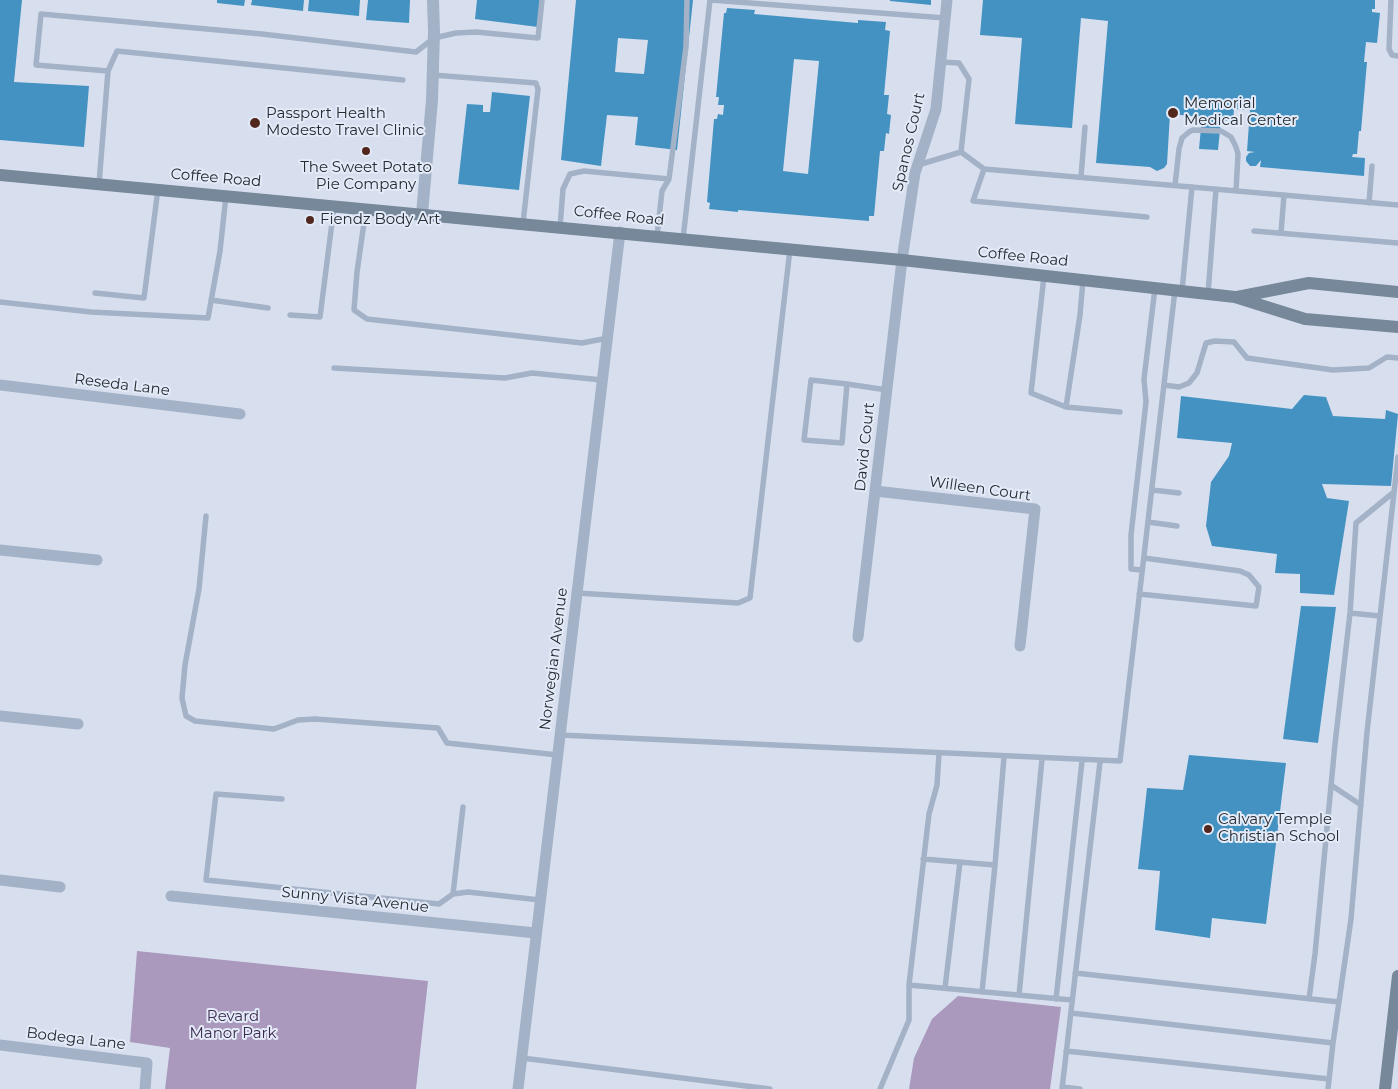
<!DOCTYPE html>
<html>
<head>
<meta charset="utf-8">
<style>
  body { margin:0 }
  canvas { display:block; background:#d7dfef }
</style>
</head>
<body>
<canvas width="1398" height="1089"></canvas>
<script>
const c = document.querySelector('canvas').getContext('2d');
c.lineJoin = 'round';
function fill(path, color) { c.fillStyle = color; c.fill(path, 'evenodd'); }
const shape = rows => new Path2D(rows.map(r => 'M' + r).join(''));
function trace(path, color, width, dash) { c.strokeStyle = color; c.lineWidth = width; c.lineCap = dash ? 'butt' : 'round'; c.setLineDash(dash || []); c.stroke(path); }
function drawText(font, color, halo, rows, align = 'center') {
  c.font = font + ' Montserrat,sans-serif'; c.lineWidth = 4; c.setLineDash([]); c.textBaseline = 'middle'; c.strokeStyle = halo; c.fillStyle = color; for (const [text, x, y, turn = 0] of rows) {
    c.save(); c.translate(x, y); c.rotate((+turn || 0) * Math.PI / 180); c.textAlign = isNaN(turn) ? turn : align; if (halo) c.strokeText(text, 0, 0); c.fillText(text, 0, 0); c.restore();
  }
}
const green = shape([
  [137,951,428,981,416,1089,165,1089,170,1048,130,1042],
  [958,996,1061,1007,1050,1089,909,1089,914,1058,932,1019]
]);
const building = shape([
  [0,0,22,0,14,82,89,86,84,147,0,140],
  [217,0,245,0,244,6,217,3],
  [252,0,304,0,303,11,251,5],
  [309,0,360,0,359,16,308,11],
  [368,0,410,0,409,23,366,20],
  [477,0,542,0,538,27,475,19],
  [576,0,693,0,677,150,635,145,638,117,607,115,601,166,561,160],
  [618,38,648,40,644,74,615,72],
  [890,0,931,0,931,5,890,1],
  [983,0,1375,0,1375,9,1372,9,1372,12,1380,13,1377,43,1366,42,1364,62,1367,62,1361,131,1359,131,1357,154,1353,154,1352,157,1365,158,1364,176,1260,167,1261,160,1256,166,1250,166,1246,161,1246,157,1249,153,1255,152,1247,151,1250,110,1234,109,1233,121,1221,120,1218,150,1199,149,1202,117,1170,114,1167,164,1164,168,1157,171,1150,167,1096,163,1108,21,1081,18,1072,128,1015,124,1022,38,980,35],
  [727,8,755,10,754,14,858,23,858,20,886,22,885,30,890,31,884,95,889,95,887,114,891,115,889,134,886,133,884,151,880,151,874,216,869,216,869,221,738,210,738,212,709,209,710,203,707,202,714,119,717,119,718,114,723,115,724,105,718,105,719,97,716,97,724,13,726,13],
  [794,59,819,61,808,174,783,171],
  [492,92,530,96,519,190,458,184,467,104,483,105,483,112,490,112],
  [1304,395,1326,397,1333,416,1385,419,1386,410,1398,414,1391,486,1322,484,1327,498,1349,501,1334,595,1300,593,1300,574,1275,573,1277,554,1212,546,1206,526,1211,482,1229,456,1232,443,1177,438,1181,396,1292,409],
  [1301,606,1336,607,1318,743,1283,739],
  [1189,755,1286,763,1266,924,1212,918,1210,938,1155,930,1160,871,1138,869,1147,788,1183,790]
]);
const service = shape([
  [711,0,945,18],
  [1391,0,1389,49,1392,55,1398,56],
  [940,62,959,63,969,79,961,152],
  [108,71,117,51,403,80],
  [433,75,536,83,538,89,523,223],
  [961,152,984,169,1398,205],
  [918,165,961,152],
  [984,169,973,201,1147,217],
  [1081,177,1085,127],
  [669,179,686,47,687,0],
  [99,184,108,71,36,65,41,14,262,34,416,52,434,38,456,33,476,32,538,38,542,0],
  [1175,185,1179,149,1182,138,1189,132,1193,130,1221,131,1231,137,1236,147,1238,154,1236,191],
  [1369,203,1372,166],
  [366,209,357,272,354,310,367,319,582,343,608,338],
  [560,227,563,189,570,174,584,171,669,179,662,191,657,236],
  [1254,231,1398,243],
  [1281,233,1284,195],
  [683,239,710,0],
  [1044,276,1031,393,1066,407,1120,412],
  [1182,291,1192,187],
  [95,293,144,298,158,189],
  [1208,294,1216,189],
  [211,300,268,308],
  [0,302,91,312,208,318,220,251,226,196],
  [290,315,320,317,334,207],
  [334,368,505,378,532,373,602,380],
  [847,384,842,443,804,440,811,380,847,384,887,390],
  [1164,385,1179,387,1189,383,1197,373,1206,343,1215,341,1234,342,1247,358,1333,370,1369,368,1387,357,1398,358],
  [1066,407,1080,315,1083,280],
  [1152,490,1179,493],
  [206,516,199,589,185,665,182,698,186,716,195,721,274,729,298,720,315,719,438,728,447,743,558,755],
  [1148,522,1177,526],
  [1142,570,1131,569,1131,535,1146,402,1144,379,1155,288],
  [577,593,738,603,750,598,790,249],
  [1139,594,1256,606,1259,587,1249,575,1240,571,1144,558],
  [1350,613,1380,616],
  [560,735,1120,761,1175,290],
  [1331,785,1361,805],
  [282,799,216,794,206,880,439,904,453,894,468,892,540,900],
  [923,859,995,865],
  [453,894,463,807],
  [1075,973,1339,1002],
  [909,985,1072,1000],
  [945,988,960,862],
  [982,992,995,865,1004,757],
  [1019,995,1042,759],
  [1056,999,1082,761],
  [1309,999,1315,954,1335,744,1350,613,1356,523,1394,492],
  [1071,1013,1333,1043],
  [1066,1051,1329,1079],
  [522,1058,770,1089],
  [1062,1087,1080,1089],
  [880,1089,909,1020,909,985,929,814,937,785,939,754],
  [1062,1089,1100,762],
  [1328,1089,1333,1043,1351,919,1367,732,1398,457]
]);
const minor = shape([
  [0,385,240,414],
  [875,491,1035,509,1020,646],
  [0,550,97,560],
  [858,637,902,260,915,173,936,109,947,0],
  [0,716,78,724],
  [0,880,60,887],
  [171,896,536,933],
  [0,1045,147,1063,145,1089],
  [518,1089,620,232]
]);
const tertiary = shape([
  [422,214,432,100,434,32,433,0]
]);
const secondary = shape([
  [0,175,902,260,1235,297,1305,319,1398,327],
  [1237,297,1309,283,1398,292],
  [1385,1089,1398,976]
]);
const markers = [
  [1173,113,6,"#52271d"],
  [255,123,6,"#52271d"],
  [366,151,5,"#52271d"],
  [310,220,5,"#52271d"],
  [1208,829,5,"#52271d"]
];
const poiNames = [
  ["Memorial",1184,104],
  ["Medical Center",1184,121],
  ["Passport Health",266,114],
  ["Modesto Travel Clinic",266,131],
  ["The Sweet Potato",366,168,"center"],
  ["Pie Company",366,185,"center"],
  ["Fiendz Body Art",320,220],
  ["Calvary Temple",1218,820],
  ["Christian School",1218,837]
];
const streetNames = [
  ["Spanos Court",909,142,-77],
  ["Coffee Road",216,178,5],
  ["Coffee Road",619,216,6],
  ["Coffee Road",1023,257,6],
  ["Reseda Lane",122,385,7],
  ["David Court",865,447,-84],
  ["Willeen Court",980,489,8],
  ["Norwegian Avenue",554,659,-83],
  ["Sunny Vista Avenue",355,900,6],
  ["Bodega Lane",76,1039,7]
];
const parkNames = [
  ["Revard",233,1017],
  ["Manor Park",233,1034]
];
fill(green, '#aa98bd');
fill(building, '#4492c1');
trace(service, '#a4b2c7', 5.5);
trace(minor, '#a4b2c7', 11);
trace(tertiary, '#a4b2c7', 12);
trace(secondary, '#76889a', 12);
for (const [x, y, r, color] of markers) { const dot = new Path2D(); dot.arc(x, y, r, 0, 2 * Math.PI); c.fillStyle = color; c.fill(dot); trace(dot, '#e3eaf8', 2); }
drawText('15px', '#252c32', '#e3eaf8', poiNames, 'left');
drawText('15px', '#252c32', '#e3eaf8', streetNames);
drawText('15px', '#3d2a4f', '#e3eaf8', parkNames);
</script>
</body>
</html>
